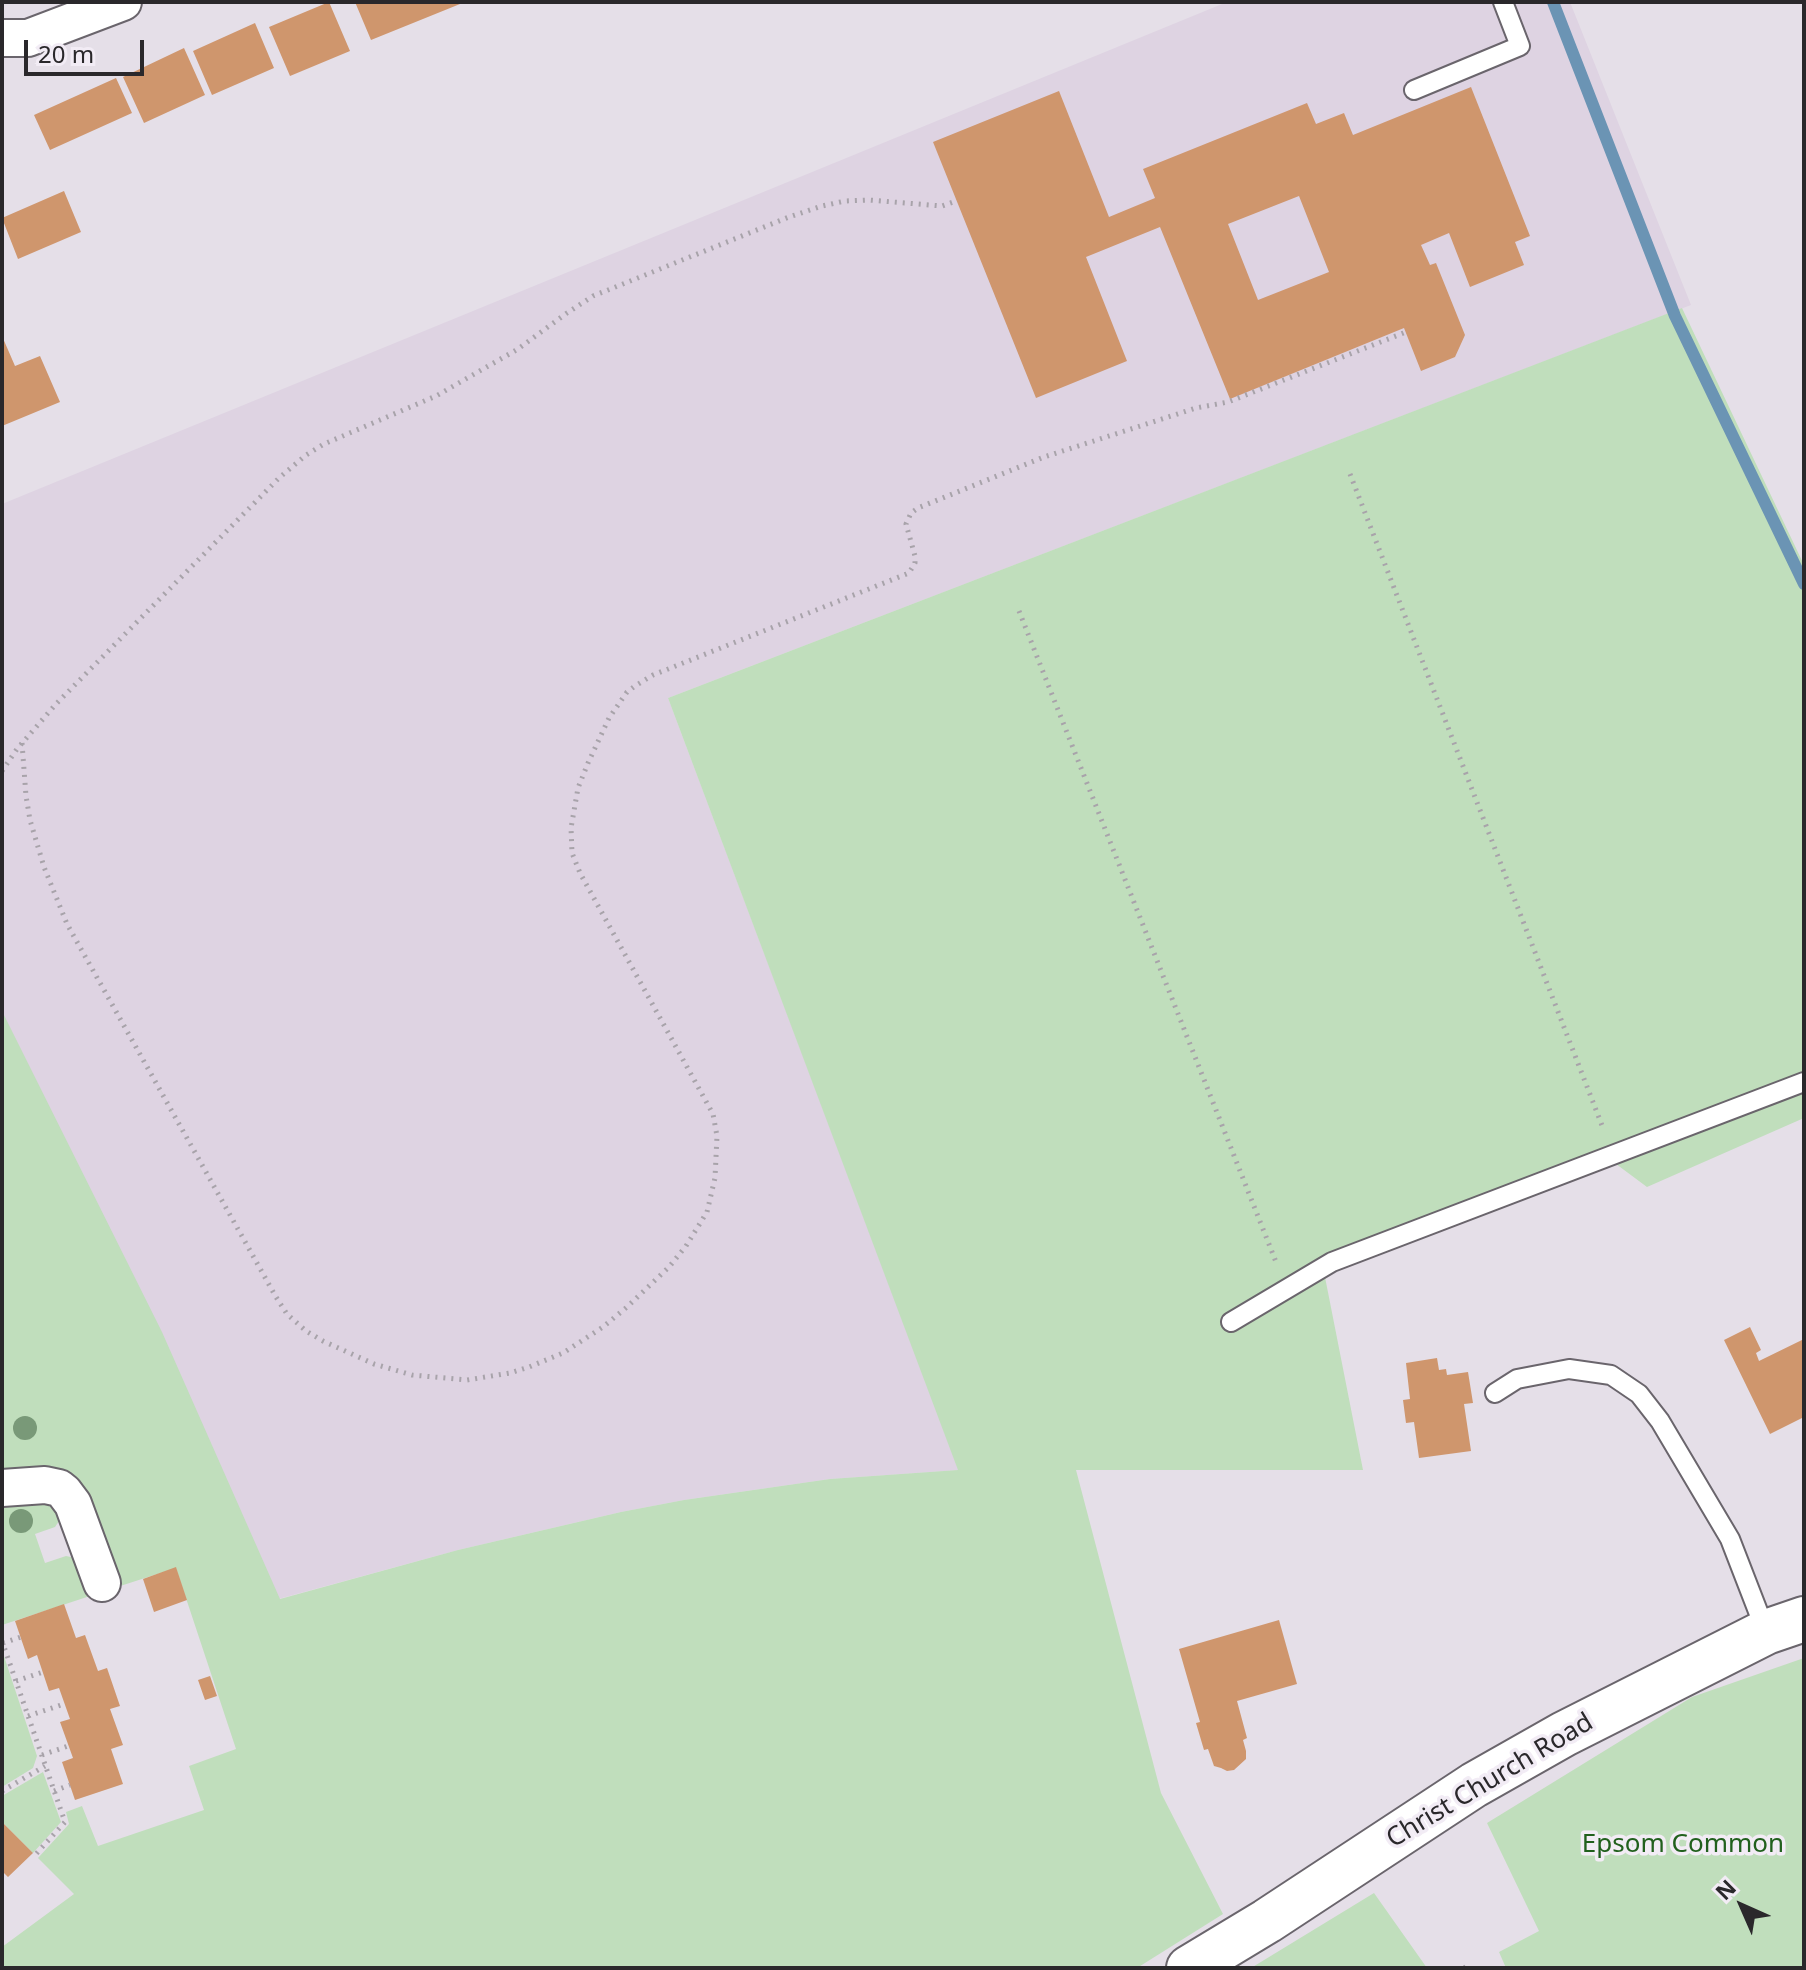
<!DOCTYPE html>
<html>
<head>
<meta charset="utf-8">
<style>
  body { margin:0 }
  #map { position:relative; width:1806px; height:1970px; overflow:hidden; background:#e5dfe8; font-family:"Noto Sans",sans-serif }
  canvas { display:block }
  .frame { position:absolute; inset:0; border:4px solid #2a282b; pointer-events:none }
  .north { position:absolute; left:1702px; top:1866px; width:80px; height:80px; -webkit-text-stroke:6px #f2ecf5; paint-order:stroke; rotate:315deg; font-size:22px; font-weight:700; line-height:32px; text-align:center; color:#2a282b }
  .north::after { content:''; display:block; margin:auto; width:28px; height:36px; background:#2a282b; clip-path:polygon(50% 0,100% 100%,50% 72%,0 100%) }
  .scale { position:absolute; left:24px; top:40px; width:120px; height:36px; box-sizing:border-box; border:4px solid #2a282b; border-top:0; padding-left:10px; font-size:24px; line-height:28px; white-space:nowrap; color:#2a282b; -webkit-text-stroke:6px #f2ecf5; paint-order:stroke }
</style>
</head>
<body>
<div id="map">
<canvas width="1806" height="1970"></canvas>
<div class="frame"></div>
<div class="north">N</div>
<div class="scale">20 m</div>
</div>
<script>
const c = document.querySelector('canvas').getContext('2d');
c.lineJoin = 'round';
function fill(path, color) { c.fillStyle = color; c.fill(path, 'evenodd'); }
const shape = rows => new Path2D(rows.map(r => 'M' + r).join(''));
function trace(path, color, width, dash) { c.strokeStyle = color; c.lineWidth = width; c.lineCap = dash ? 'butt' : 'round'; c.setLineDash(dash || []); c.stroke(path); }
function drawText(font, color, halo, rows, align = 'center') {
  c.font = font + ' "Noto Sans",sans-serif'; c.lineWidth = 7; c.setLineDash([]); c.textBaseline = 'middle'; c.strokeStyle = halo; c.fillStyle = color; for (const [text, x, y, turn = 0] of rows) {
    c.save(); c.translate(x, y); c.rotate((+turn || 0) * Math.PI / 180); c.textAlign = isNaN(turn) ? turn : align; if (halo) c.strokeText(text, 0, 0); c.fillText(text, 0, 0); c.restore();
  }
}
const built = shape([
  [1227,2,1570,2,1691,305,668,698,959,1470,830,1479,684,1500,621,1512,458,1550,271,1601,2,1098,2,504]
]);
const green = shape([
  [1682,308,1804,565,1804,1118,1647,1187,1612,1161,1324,1272,1363,1470,1076,1470,1161,1793,1223,1914,1137,1968,2,1968,2,1947,74,1894,38,1858,69,1824,66,1812,82,1806,98,1846,204,1810,189,1766,236,1749,176,1568,114,1588,86,1504,2,1476,2,1011,162,1332,280,1599,458,1550,621,1512,684,1500,830,1479,958,1470,668,698],
  [52,1498,61,1518,55,1527,35,1534,45,1563,66,1556,75,1558,93,1595,2,1625,2,1500],
  [2,1650,37,1756,33,1768,2,1787],
  [1804,1658,1804,1968,1506,1968,1499,1952,1539,1931,1487,1823,1692,1697],
  [43,1772,61,1822,33,1853,2,1822,2,1796],
  [1374,1893,1427,1968,1251,1968]
]);
const stream = shape([
  [1553,2,1675,316,1804,584]
]);
const building = shape([
  [329,2,350,51,290,76,269,27],
  [355,2,465,2,371,40],
  [255,23,274,68,212,95,193,51],
  [184,48,205,95,144,123,123,77],
  [116,78,132,113,50,150,34,115],
  [1471,87,1530,236,1515,242,1524,265,1470,287,1449,233,1421,245,1430,265,1436,263,1465,335,1455,357,1421,371,1404,328,1230,399,1160,227,1086,257,1127,361,1036,398,933,142,1059,91,1109,217,1155,198,1143,169,1307,103,1316,124,1344,113,1353,135],
  [1299,196,1329,272,1258,300,1228,224],
  [64,191,81,232,18,259,2,218],
  [2,336,15,366,40,356,60,402,2,426],
  [1750,1327,1761,1350,1756,1353,1759,1361,1804,1339,1804,1417,1770,1434,1724,1340],
  [1437,1358,1439,1370,1446,1369,1447,1375,1468,1372,1473,1403,1464,1404,1471,1451,1419,1458,1414,1422,1406,1423,1403,1400,1410,1399,1406,1363],
  [176,1567,187,1600,154,1612,143,1579],
  [64,1604,76,1638,85,1635,98,1671,107,1668,120,1706,110,1709,123,1745,111,1749,123,1784,75,1800,62,1762,73,1758,60,1722,70,1719,59,1688,49,1691,37,1655,28,1659,15,1621],
  [1279,1620,1297,1684,1237,1701,1247,1738,1243,1740,1246,1751,1246,1759,1234,1770,1227,1771,1221,1768,1214,1766,1208,1749,1204,1750,1196,1723,1200,1722,1179,1649],
  [210,1676,217,1696,205,1700,198,1680],
  [2,1822,33,1853,8,1877,2,1871]
]);
const path = shape([
  [1350,474,1603,1128],
  [1019,611,1276,1262],
  [22,743,26,796,30,820,44,867,67,924,276,1297,287,1314,306,1331,323,1341,374,1364,412,1375,467,1380,510,1373,529,1367,563,1353,603,1327,627,1307,669,1267,686,1246,707,1212,715,1178,717,1136,713,1114,580,873,572,853,571,828,578,788,588,763,609,718,627,692,635,686,653,675,909,573,915,563,915,556,906,524,911,513,918,508,1044,457,1196,408,1228,402,1406,332],
  [2,771,17,749,56,704,279,478,306,455,324,444,436,396,518,349,567,313,593,296,789,217,822,206,845,201,869,200,942,206,956,201],
  [2,1641,65,1822,35,1855],
  [3,1643,21,1637],
  [16,1681,43,1672],
  [28,1716,64,1704],
  [42,1755,68,1746],
  [2,1791,45,1766],
  [54,1791,70,1785],
  [1464,1968,1468,1966]
]);
const service = shape([
  [1414,90,1520,46,1503,2],
  [1231,1322,1332,1262,1804,1082],
  [1495,1393,1517,1379,1569,1369,1611,1375,1639,1394,1660,1421,1730,1539,1766,1632]
]);
const minor = shape([
  [2,38,28,38,123,2],
  [2,1488,45,1485,59,1488,64,1492,73,1504,102,1583]
]);
const secondary = shape([
  [1189,1968,1267,1921,1474,1785,1564,1734,1766,1632,1804,1619]
]);
const trees = [
  [25,1428],
  [21,1521]
];
const streetNames = [
  ["Christ Church Road",1490,1781,-31]
];
const parkNames = [
  ["Epsom Common",1683,1845]
];
fill(built, '#ded3e2');
fill(green, '#c0debc');
trace(stream, '#6b94b4', 12);
fill(building, '#cf966d');
trace(service, '#6a656c', 22);
trace(minor, '#6a656c', 40);
trace(secondary, '#6a656c', 48);
trace(path, '#a8a3aa', 5, [2, 6]);
trace(service, '#fff', 18);
trace(minor, '#fff', 36);
trace(secondary, '#fff', 44);
c.fillStyle = '#799978';
for (const [x, y] of trees) { c.beginPath(); c.arc(x, y, 12, 0, 2 * Math.PI); c.fill(); }
drawText('26px', '#2a282b', '#f2ecf5', streetNames);
drawText('26px', '#21601d', '#f2ecf5', parkNames);
</script>
</body>
</html>
